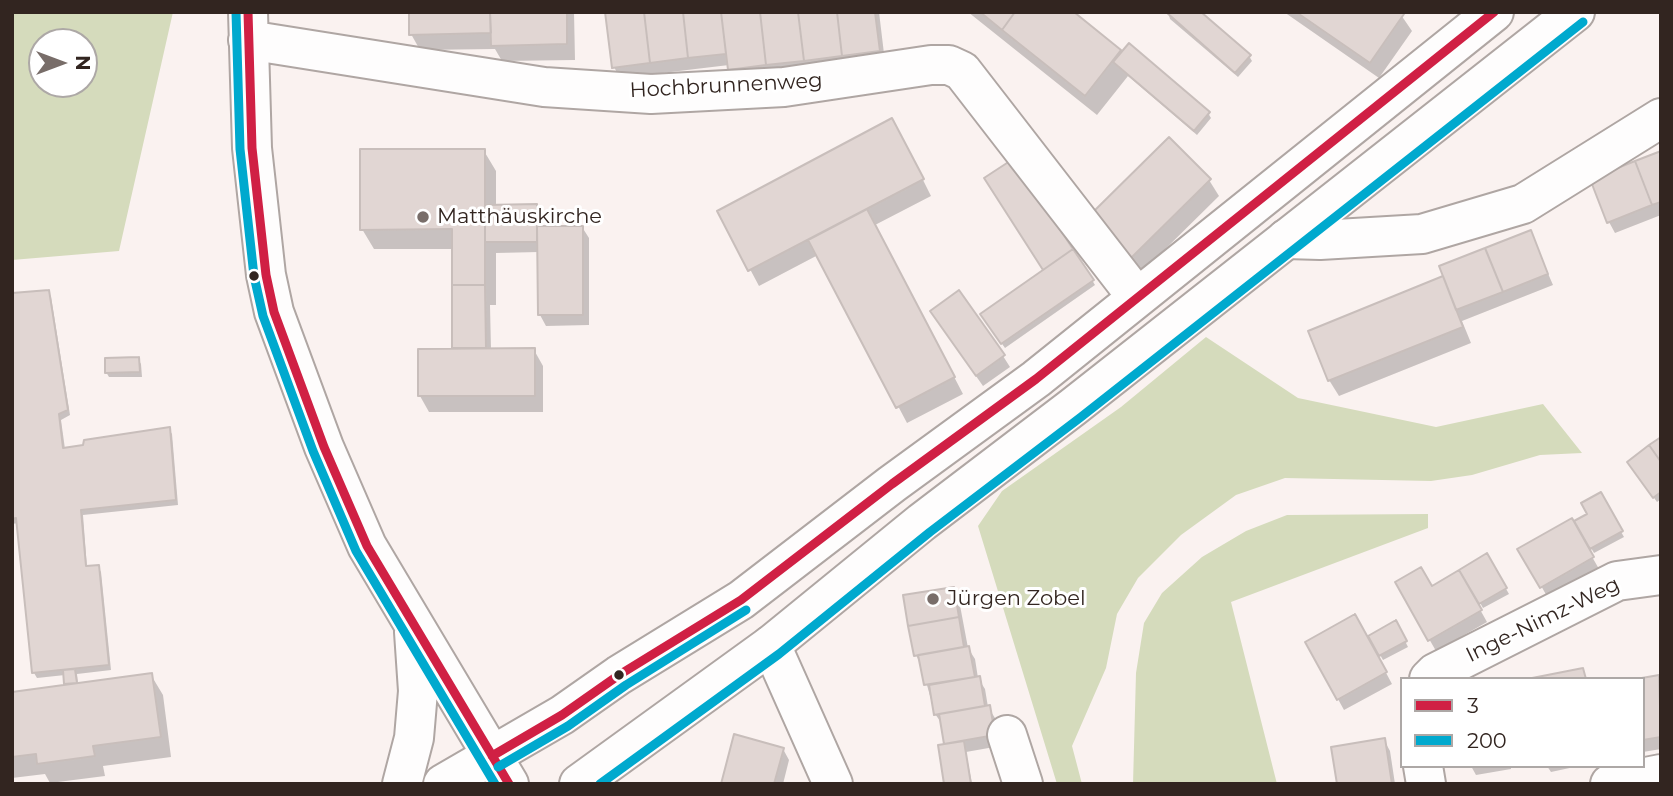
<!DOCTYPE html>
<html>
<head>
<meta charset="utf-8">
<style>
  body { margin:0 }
  #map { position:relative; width:1673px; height:796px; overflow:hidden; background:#faf2f0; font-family:Montserrat,sans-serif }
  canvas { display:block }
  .frame { position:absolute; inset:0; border:14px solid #322520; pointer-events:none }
  .legend { position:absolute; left:1400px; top:677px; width:245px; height:91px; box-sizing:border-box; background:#fff; border:2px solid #ada8a6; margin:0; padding:9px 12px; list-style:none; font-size:21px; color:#322520 }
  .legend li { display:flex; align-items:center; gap:14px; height:35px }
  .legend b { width:35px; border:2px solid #ada8a6 }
  .north { position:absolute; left:28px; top:28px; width:70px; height:70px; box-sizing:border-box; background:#fff; border:2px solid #ada8a6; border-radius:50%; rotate:90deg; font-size:19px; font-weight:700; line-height:28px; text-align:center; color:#322520 }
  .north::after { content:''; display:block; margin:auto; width:24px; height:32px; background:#786d69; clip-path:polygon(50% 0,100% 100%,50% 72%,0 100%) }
</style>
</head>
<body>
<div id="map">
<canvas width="1673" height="796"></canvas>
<div class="frame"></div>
<ul class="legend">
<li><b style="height:9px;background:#d02044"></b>3</li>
<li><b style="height:9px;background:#00a9ce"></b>200</li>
</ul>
<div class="north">N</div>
</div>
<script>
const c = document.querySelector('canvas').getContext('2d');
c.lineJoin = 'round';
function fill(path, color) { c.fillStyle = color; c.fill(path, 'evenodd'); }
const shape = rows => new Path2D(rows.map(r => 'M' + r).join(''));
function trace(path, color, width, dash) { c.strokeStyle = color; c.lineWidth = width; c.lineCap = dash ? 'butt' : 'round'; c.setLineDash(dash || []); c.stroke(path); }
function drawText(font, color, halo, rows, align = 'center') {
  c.font = font + ' Montserrat,sans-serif'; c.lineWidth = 6; c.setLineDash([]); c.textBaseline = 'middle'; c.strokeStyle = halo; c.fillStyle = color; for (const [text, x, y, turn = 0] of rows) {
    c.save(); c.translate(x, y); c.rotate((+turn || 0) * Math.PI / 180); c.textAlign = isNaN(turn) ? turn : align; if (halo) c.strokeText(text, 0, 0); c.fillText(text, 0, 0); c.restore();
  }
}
const green = shape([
  [12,12,173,12,119,251,12,260],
  [42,42,84,42,84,84,42,84],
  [1206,337,1298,398,1436,427,1543,404,1582,453,1540,455,1472,475,1431,481,1285,478,1236,495,1181,535,1138,578,1117,614,1106,668,1072,746,1082,784,1057,784,978,526,1002,491,1121,407],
  [1428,514,1428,528,1231,602,1277,784,1133,784,1136,673,1144,623,1162,593,1202,557,1246,531,1287,515]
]);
const shadow = shape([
  [411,12,574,12,575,60,502,61,495,49,420,50,411,34],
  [607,12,879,12,885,62,736,81,729,65,620,78,614,67],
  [968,12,1072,12,1122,54,1208,113,1211,118,1197,135,1128,76,1097,115],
  [1168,12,1249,56,1252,61,1238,77,1170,19],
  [1284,12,1399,12,1412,31,1379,78],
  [901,136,931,196,875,225,963,394,907,423,818,255,759,286,719,211],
  [484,151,496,171,496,206,536,206,543,217,543,227,582,227,589,238,589,325,546,326,540,315,539,252,496,253,496,305,490,305,491,350,534,350,543,366,543,412,429,412,420,396,456,350,454,249,374,249,362,229],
  [1661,153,1661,215,1615,233,1609,222],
  [1209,180,1219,196,1140,274,1090,217],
  [1530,232,1553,285,1462,321,1471,343,1339,396,1329,380,1310,332,1445,277],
  [1045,270,1092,280,1095,285,1005,348,985,320],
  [48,291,51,297,70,415,61,420,65,449,169,429,172,434,178,505,83,515,87,568,98,567,101,572,111,670,77,674,78,685,151,675,163,695,171,757,103,766,105,776,50,783,45,774,12,778,12,694,67,686,65,675,37,678,34,673,18,523,12,524,12,294],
  [938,322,1003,356,1010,367,983,386],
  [138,359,141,364,142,377,109,377,106,372],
  [1661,439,1661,499,1657,502,1632,467],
  [1600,495,1624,537,1594,553,1576,522,1589,515],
  [1571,520,1599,569,1548,598,1520,549],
  [1487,556,1509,594,1483,608,1462,570],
  [1459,572,1487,622,1436,651,1397,583,1431,588],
  [953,589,959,600,968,648,975,659,978,678,985,689,988,707,995,718,1000,746,966,752,972,784,946,784,946,746,943,725,935,714,922,667,916,655],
  [1396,623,1408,647,1383,660,1379,653,1376,654,1392,684,1344,710,1307,643,1367,638],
  [1658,677,1661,681,1661,749,1643,752,1643,679],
  [1384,740,1390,751,1395,784,1338,784],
  [783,749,789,760,783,784,723,784],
  [1471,766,1511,766,1511,769,1476,775],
  [1547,766,1579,766,1551,772]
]);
const building = shape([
  [409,12,490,12,491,33,409,35,409,12],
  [490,12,567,12,567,44,491,46,490,12],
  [605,12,644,12,650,63,612,68,605,12],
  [644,12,683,12,688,58,650,63,644,12],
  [683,12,721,12,726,54,688,58,683,12],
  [721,12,760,12,766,65,728,70,721,12],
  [760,12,798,12,804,61,766,65,760,12],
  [798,12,837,12,842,56,804,61,798,12],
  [837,12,875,12,880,51,842,56,837,12],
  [980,12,1015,12,1002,30,980,12],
  [1015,12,1074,12,1121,50,1085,96,1002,30,1015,12],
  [1166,12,1201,12,1251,55,1235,73,1166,12],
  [1296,12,1402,12,1404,14,1370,63,1296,12],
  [1129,43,1210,112,1194,131,1113,62,1129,43],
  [892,118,924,179,748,271,717,211,892,118],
  [1169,137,1211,179,1130,259,1088,217,1169,137],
  [360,149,485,149,485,285,452,285,452,229,360,230,360,149],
  [1661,151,1661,202,1652,205,1635,161,1661,151],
  [1013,159,1073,249,1043,270,984,178,1013,159],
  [1635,161,1652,205,1607,223,1590,179,1635,161],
  [537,204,537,242,485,242,485,205,537,204],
  [867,209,955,377,896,408,808,240,867,209],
  [537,226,583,226,583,315,538,315,537,226],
  [1531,230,1548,274,1503,292,1485,248,1531,230],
  [1485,248,1503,292,1456,310,1439,266,1485,248],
  [1073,249,1094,280,1001,344,980,314,1073,249],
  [1443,276,1463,327,1328,381,1308,331,1443,276],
  [452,285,485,285,486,348,452,348,452,285],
  [49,290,68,410,59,414,63,448,83,445,84,440,170,427,176,500,81,510,86,566,99,565,109,665,32,673,16,518,12,519,12,293,49,290],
  [959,290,1005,355,976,376,930,311,959,290],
  [535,348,535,396,418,396,418,349,535,348],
  [139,357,140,372,105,373,105,358,139,357],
  [1661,437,1661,462,1649,445,1661,437],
  [1649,445,1661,462,1661,492,1653,498,1627,462,1649,445],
  [1601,492,1623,531,1590,549,1574,521,1587,514,1581,503,1601,492],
  [1572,518,1594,557,1540,588,1517,549,1572,518],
  [1487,553,1507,588,1479,604,1459,570,1487,553],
  [1421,567,1432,586,1459,570,1482,610,1428,641,1395,582,1421,567],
  [954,587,959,617,908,626,903,595,954,587],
  [1355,614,1387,672,1337,700,1305,642,1355,614],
  [959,617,964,647,914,656,908,626,959,617],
  [1396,620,1407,641,1379,656,1368,636,1396,620],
  [969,646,975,677,924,685,918,655,969,646],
  [1583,668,1586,679,1527,679,1583,668],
  [75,669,77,683,64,684,63,670,75,669],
  [152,673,161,737,93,746,95,756,37,764,36,754,12,757,12,692,152,673],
  [1659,675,1661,737,1643,740,1643,679,1636,679,1659,675],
  [980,676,985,706,934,715,929,685,980,676],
  [990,705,995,735,944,744,939,714,990,705],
  [734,734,784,748,774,784,721,784,734,734],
  [1385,738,1392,784,1337,784,1331,747,1385,738],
  [964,741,971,784,944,784,938,745,964,741]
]);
const minor = shape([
  [248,12,252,148,266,275,274,312,324,447,367,546,509,784],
  [248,40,544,87,651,94,784,87,931,65,949,65,962,71,1137,297],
  [1286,239,1320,240,1422,234,1523,204,1661,118],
  [771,645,833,784],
  [1429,679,1435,673,1617,581,1661,575],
  [1007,735,1023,784],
  [1423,766,1426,784],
  [402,784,414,738,418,691,414,632],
  [1610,784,1661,774]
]);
const major = shape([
  [443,784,562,715,619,675,741,600,892,484,1036,379,1494,12],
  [579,784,771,645,922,522,1073,407,1575,12]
]);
const bus1 = shape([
  [248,12,252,148,266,275,274,312,324,447,367,546,509,784],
  [492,756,562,715,619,675,741,600,892,484,1036,379,1494,12]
]);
const bus2 = shape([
  [236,12,240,149,254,276,263,316,313,451,356,551,495,784],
  [498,767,568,726,626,685,746,610],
  [600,784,779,654,930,532,1081,417,1583,22]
]);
const markers = [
  [423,217,7,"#786d69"],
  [254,276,6,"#322520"],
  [933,599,7,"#786d69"],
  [619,675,6,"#322520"]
];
const streetNames = [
  ["Hochbrunnenweg",726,86,-3],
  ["Inge-Nimz-Weg",1543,620,-26]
];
const poiNames = [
  ["Matthäuskirche",437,217],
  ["Jürgen Zobel",947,599]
];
fill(green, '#d5dbbc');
fill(shadow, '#0003');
fill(building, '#e1d6d3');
trace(building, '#c8bebb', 2);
trace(minor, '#afa6a3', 42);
trace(major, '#afa6a3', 42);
trace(minor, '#fefdfd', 38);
trace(major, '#fefdfd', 38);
trace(bus1, '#d02044', 9);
trace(bus2, '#00a9ce', 9);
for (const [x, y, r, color] of markers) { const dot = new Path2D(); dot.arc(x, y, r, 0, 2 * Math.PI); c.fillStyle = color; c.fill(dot); trace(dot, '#fff', 2.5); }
drawText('21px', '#322520', '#fff', streetNames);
drawText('21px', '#322520', '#fff', poiNames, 'left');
</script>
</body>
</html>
